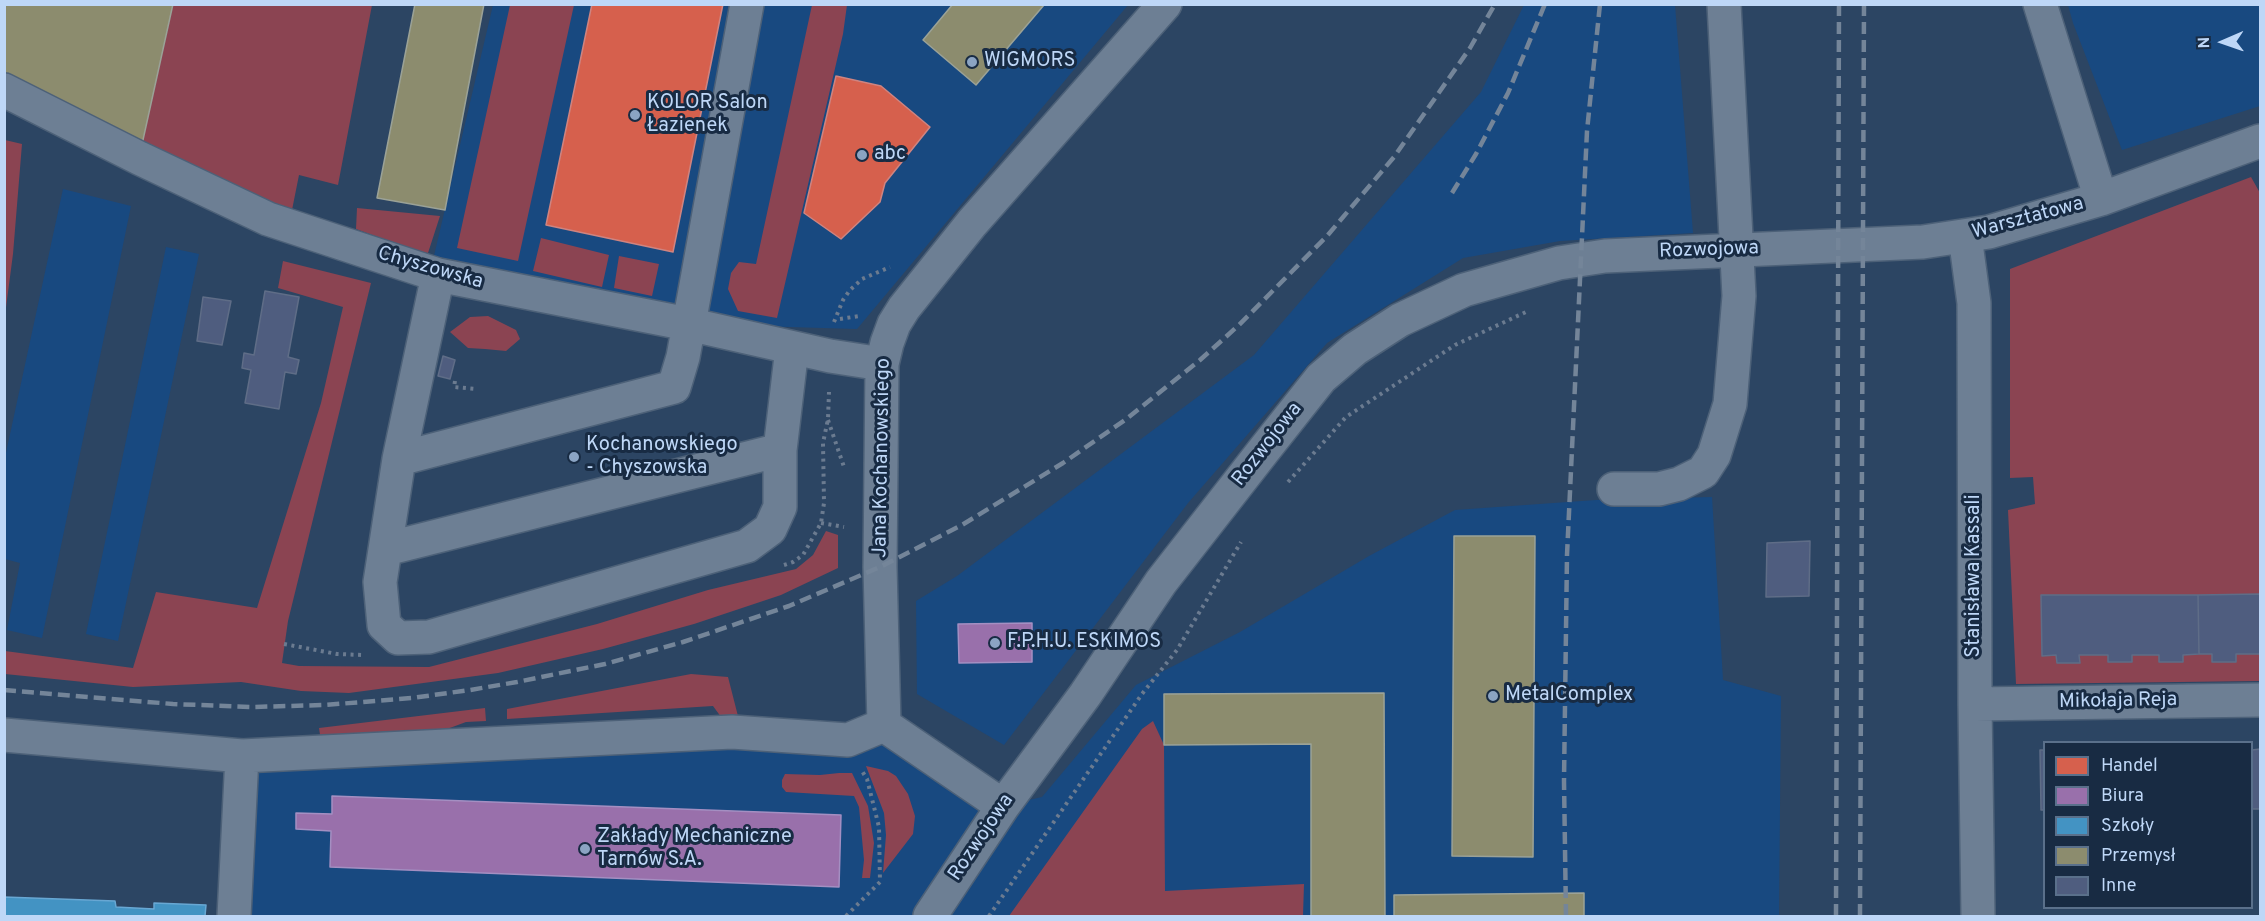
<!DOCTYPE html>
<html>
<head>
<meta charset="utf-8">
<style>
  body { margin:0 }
  #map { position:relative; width:2265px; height:921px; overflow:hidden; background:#2c4563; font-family:Overpass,sans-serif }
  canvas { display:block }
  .frame { position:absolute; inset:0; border:6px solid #bed7f7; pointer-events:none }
  .legend { position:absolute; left:2043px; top:741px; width:210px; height:168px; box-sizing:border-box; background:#182b43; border:2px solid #5a708b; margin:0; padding:8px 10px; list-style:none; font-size:18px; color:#bed7f7 }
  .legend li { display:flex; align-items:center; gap:12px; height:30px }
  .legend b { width:30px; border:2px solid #5a708b }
  .north { position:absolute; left:2193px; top:12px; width:60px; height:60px; -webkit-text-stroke:4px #182b43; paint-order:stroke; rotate:268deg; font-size:16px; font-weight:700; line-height:24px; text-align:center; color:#bed7f7 }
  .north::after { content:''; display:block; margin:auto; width:21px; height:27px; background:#bed7f7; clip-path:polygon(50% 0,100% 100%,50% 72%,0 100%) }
</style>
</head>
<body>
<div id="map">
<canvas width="2265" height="921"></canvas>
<div class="frame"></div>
<ul class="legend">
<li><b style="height:16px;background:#d6604d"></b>Handel</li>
<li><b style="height:16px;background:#9970ab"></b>Biura</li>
<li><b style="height:16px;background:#4393c3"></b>Szkoły</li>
<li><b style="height:16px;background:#8c8c6e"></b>Przemysł</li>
<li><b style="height:16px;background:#4f5d7f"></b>Inne</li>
</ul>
<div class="north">N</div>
</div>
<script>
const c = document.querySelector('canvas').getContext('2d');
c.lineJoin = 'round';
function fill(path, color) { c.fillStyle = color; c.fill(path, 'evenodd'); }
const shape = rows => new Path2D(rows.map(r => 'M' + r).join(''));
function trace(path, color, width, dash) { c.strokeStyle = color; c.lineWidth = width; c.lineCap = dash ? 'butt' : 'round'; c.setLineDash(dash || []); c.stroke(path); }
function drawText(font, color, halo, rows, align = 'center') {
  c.font = font + ' Overpass,sans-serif'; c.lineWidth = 6; c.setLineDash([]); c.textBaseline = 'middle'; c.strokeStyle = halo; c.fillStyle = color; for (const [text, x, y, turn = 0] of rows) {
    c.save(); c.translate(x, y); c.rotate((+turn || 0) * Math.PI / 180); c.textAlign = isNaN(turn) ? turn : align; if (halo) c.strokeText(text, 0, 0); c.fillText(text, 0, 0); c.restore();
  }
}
const built = shape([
  [493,5,1128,5,857,329,688,324,433,260],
  [1524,5,1675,5,1693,233,1560,241,1463,258,1327,343,1188,503,1004,745,917,694,916,601,957,576,1254,355,1481,92],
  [2068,5,2260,5,2260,106,2122,150,2073,23],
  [63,189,131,206,42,638,7,630,20,563,5,559,4,462],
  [166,247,199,254,118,641,86,634],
  [1712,497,1723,680,1781,696,1779,916,234,916,242,756,884,725,1003,806,1042,797,1136,685,1240,632,1369,556,1455,510,1596,500]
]);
const green = shape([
  [173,5,372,5,338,185,299,175,290,220,139,158],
  [510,5,574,5,518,261,457,248],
  [812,5,847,5,843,34,777,318,738,311,728,289,731,273,739,262,756,264],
  [5,140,22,144,13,254,5,315],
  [2251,177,2260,193,2260,681,2016,684,2008,510,2035,504,2033,477,2010,478,2010,269],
  [357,208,440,216,428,253,416,251,356,229],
  [541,238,609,255,602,287,533,271],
  [619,256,659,264,652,296,614,288],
  [283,261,371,283,288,621,282,663,299,666,429,667,597,624,708,590,796,569,813,555,826,531,838,535,838,568,781,595,694,624,603,649,498,673,349,693,301,691,241,682,133,687,5,674,5,651,133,668,156,592,257,608,321,403,343,307,278,288],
  [488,316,516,330,520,339,506,351,485,349,468,348,450,332,470,317],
  [691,674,728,677,739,720,732,732,713,706,507,719,507,709],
  [485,708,486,721,466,722,439,732,322,748,319,728],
  [1153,721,1164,745,1165,891,1304,884,1303,916,1009,916,1142,729],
  [866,766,888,771,896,776,908,794,915,816,913,834,883,873,886,835,884,813],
  [839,773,852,773,868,806,874,843,870,878,862,878,864,860,859,807,854,796,786,792,782,787,782,780,785,774,820,775]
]);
const shops = shape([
  [592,4,723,4,673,252,546,225,592,4],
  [836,76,881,86,930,127,885,183,880,202,841,239,804,213,836,76]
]);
const offices = shape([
  [1032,623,1032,662,959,663,958,624,1032,623],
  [332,796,841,815,839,887,330,867,331,831,296,829,296,813,332,814,332,796]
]);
const schools = shape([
  [4,897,115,901,116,907,154,909,154,903,206,905,205,916,4,916,4,897]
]);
const industry = shape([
  [4,4,173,4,139,158,4,86,4,4],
  [415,4,484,4,445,210,377,198,415,4],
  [953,4,1043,4,1044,5,976,85,923,40,953,4],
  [1454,536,1535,536,1533,857,1452,856,1454,536],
  [1384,693,1385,916,1311,916,1311,744,1164,745,1164,694,1384,693],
  [1584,893,1584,916,1394,916,1394,895,1584,893]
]);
const building = shape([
  [265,291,299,297,288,357,299,360,296,374,285,372,279,409,245,403,251,370,242,368,244,353,254,355,265,291],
  [203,297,231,301,222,345,197,341,203,297],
  [443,356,455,360,450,379,438,376,443,356],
  [1810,541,1809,596,1766,597,1767,543,1810,541],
  [2260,594,2260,654,2236,654,2236,662,2212,662,2212,654,2199,654,2198,595,2260,594],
  [2041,595,2198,595,2199,654,2183,655,2183,662,2159,662,2159,655,2132,655,2132,662,2108,662,2108,655,2079,655,2080,663,2057,663,2056,655,2042,656,2041,595],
  [2260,749,2260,809,2252,809,2252,750,2260,749],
  [2040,750,2044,750,2044,810,2041,810,2040,750]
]);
const path = shape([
  [840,319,859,316],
  [834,322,843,300,850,290,862,279,890,267],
  [455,381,454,387,477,389],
  [828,420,844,467],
  [1288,482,1346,417,1455,345,1526,312],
  [821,523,844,527],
  [784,565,793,562,803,555,821,523,824,503,823,443,828,419,829,392],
  [284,644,337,654,362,655],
  [846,916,880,882,879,827,867,779,862,771],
  [989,916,1142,694,1177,650,1241,542]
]);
const minor = shape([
  [2040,4,2101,199],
  [4,90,139,158,268,219,438,275,688,324,830,356,882,364],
  [1965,236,1974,303,1975,704,1978,916],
  [438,275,399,459,380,582,384,625,398,638,429,637,747,546,770,529,780,507,780,450,792,348],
  [399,459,674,387,683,357,747,4],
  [1614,489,1659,489,1679,484,1703,472,1714,455,1730,404,1739,296,1724,4],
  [386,549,780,450],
  [1975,704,2260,700],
  [4,735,242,756,732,732,848,740,884,725],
  [1003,806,884,725,880,567,882,364,887,343,894,324,904,308,972,223,1165,4],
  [234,916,242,756],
  [930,916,1003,806,1085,695,1161,582,1264,450,1321,378,1355,349,1400,320,1464,290,1559,263,1605,256,1923,242,1989,232,2101,199,2260,141]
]);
const rail = shape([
  [1452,193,1476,154,1508,93,1545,4],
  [4,690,173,704,252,707,325,705,412,698,470,690,517,682,605,664,683,642,789,606,880,567,962,525,1063,463,1125,420,1200,360,1239,325,1327,236,1394,157,1470,48,1495,4],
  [1566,916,1564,781,1567,555,1587,131,1600,4],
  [1836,916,1839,4],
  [1860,916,1864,4]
]);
const markers = [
  [972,62,6,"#8ba4c3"],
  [635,115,6,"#8ba4c3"],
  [862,155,6,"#8ba4c3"],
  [574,457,6,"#8ba4c3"],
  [995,643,6,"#8ba4c3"],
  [1493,696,6,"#8ba4c3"],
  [585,849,6,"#8ba4c3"]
];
const poiNames = [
  ["WIGMORS",984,62],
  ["KOLOR Salon",647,104],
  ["Łazienek",647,127],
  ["abc",874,155],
  ["Kochanowskiego",586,446],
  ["- Chyszowska",586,469],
  ["F.P.H.U. ESKIMOS",1007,643],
  ["MetalComplex",1505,696],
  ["Zakłady Mechaniczne",597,838],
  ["Tarnów S.A.",597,861]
];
const streetNames = [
  ["Warsztatowa",2028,219,-15],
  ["Rozwojowa",1709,251,-2],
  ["Chyszowska",430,269,16],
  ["Rozwojowa",1268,445,-52],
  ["Jana Kochanowskiego",883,458,-89],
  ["Stanisława Kassali",1975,576,-90],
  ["Mikołaja Reja",2118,702,-1],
  ["Rozwojowa",982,838,-56]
];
fill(built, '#184980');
fill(green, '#8b4452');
fill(shops, '#d6604d');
trace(shops, '#cf8480', 1.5);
fill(offices, '#9970ab');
trace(offices, '#a48fc2', 1.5);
fill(schools, '#4393c3');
trace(schools, '#68a7d3', 1.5);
fill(industry, '#8c8c6e');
trace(industry, '#9ba297', 1.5);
fill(building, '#4f5d7f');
trace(building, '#5f6d87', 1.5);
trace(minor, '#4d6178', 36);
trace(path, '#6b7b90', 4, [3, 4.5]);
trace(minor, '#6d7f94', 33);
trace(rail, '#748599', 4.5, [12, 6]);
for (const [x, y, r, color] of markers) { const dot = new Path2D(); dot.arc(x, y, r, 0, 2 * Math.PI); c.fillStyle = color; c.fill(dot); trace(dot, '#182b43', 2); }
drawText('20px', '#bed7f7', '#182b43', poiNames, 'left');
drawText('20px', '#bed7f7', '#182b43', streetNames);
</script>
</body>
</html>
